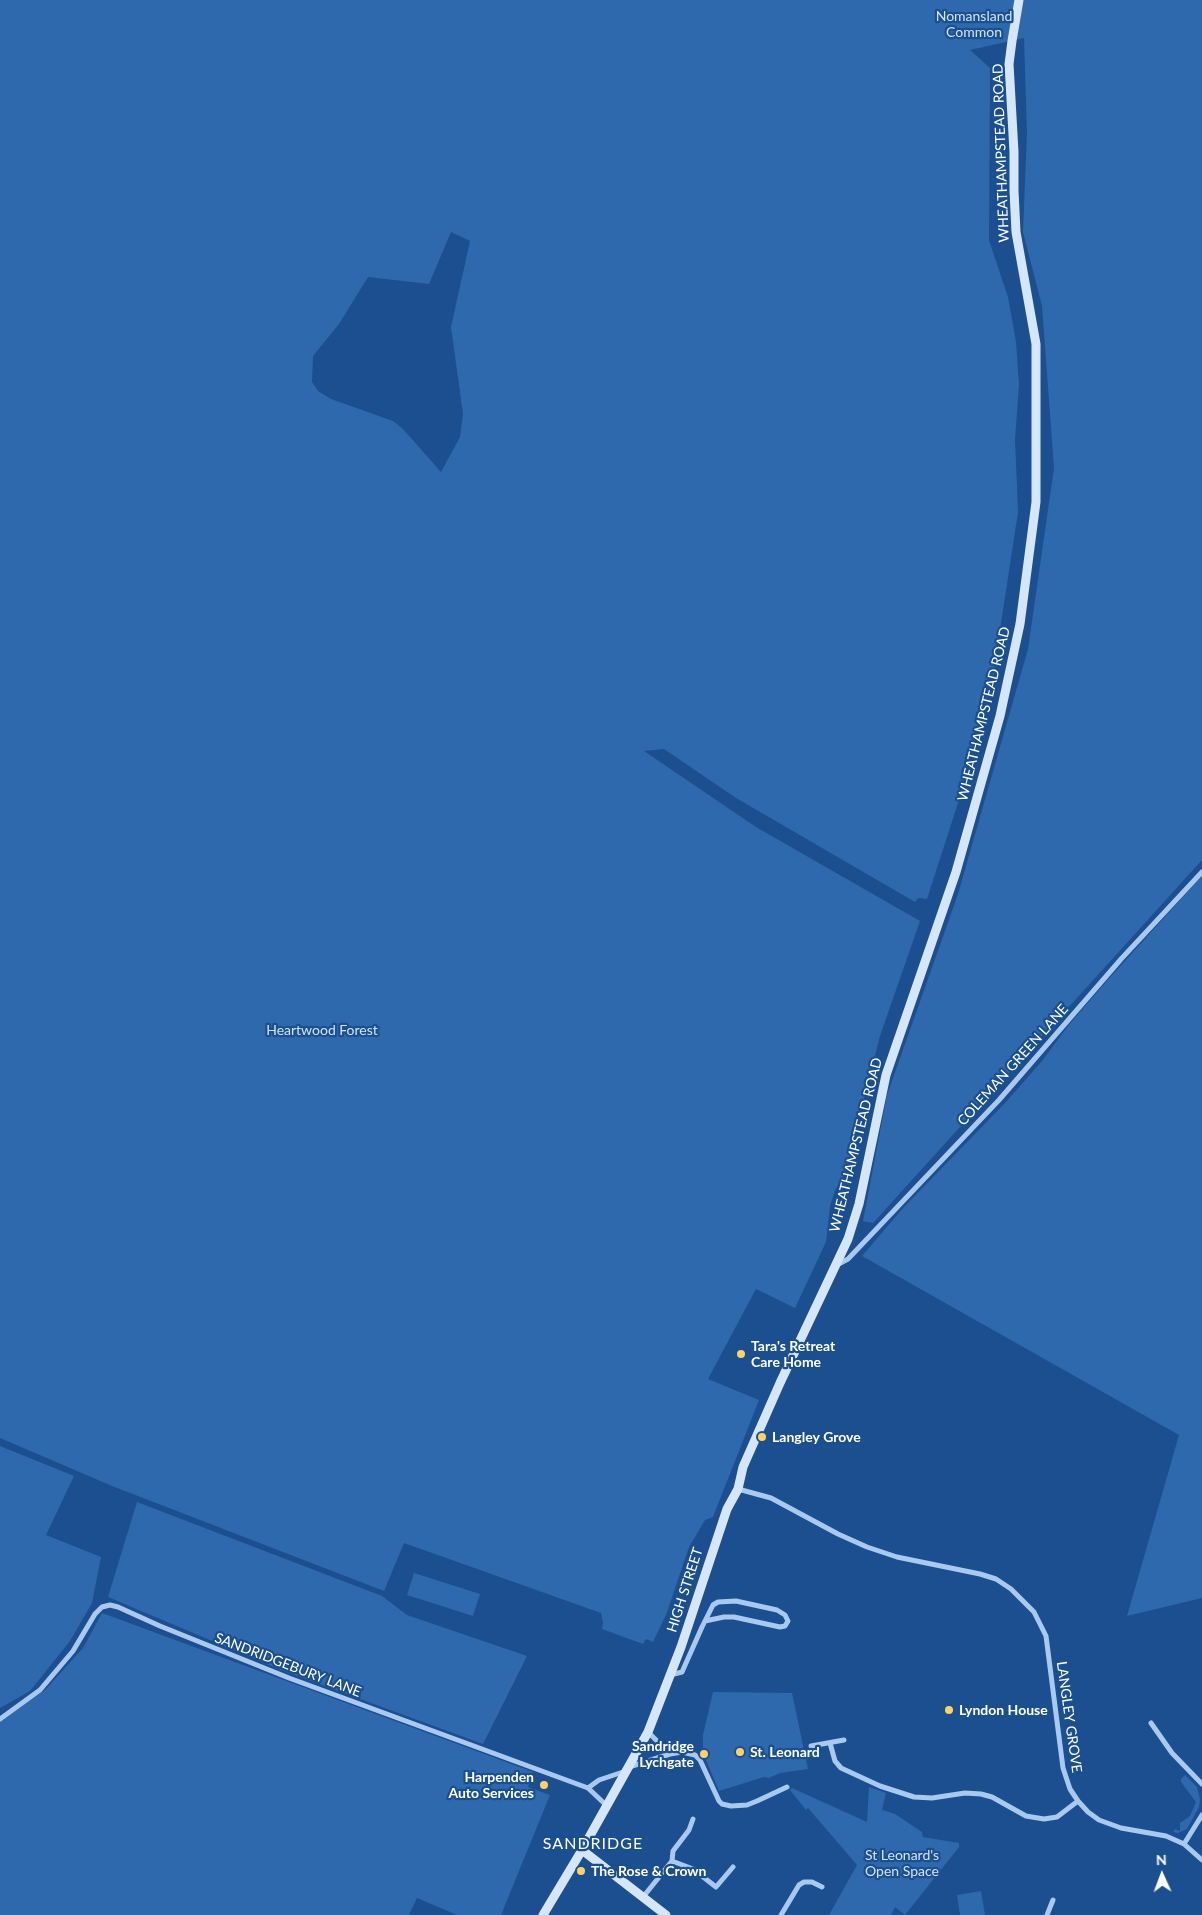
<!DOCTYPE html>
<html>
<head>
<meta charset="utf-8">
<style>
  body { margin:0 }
  #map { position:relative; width:1202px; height:1915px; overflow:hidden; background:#1b4f8f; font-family:Lato,sans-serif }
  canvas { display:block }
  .north { position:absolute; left:1137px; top:1850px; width:50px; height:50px; -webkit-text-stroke:4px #1b4f8f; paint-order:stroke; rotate:358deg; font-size:14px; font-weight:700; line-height:20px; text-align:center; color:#fff }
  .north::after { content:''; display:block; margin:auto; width:18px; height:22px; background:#fff; clip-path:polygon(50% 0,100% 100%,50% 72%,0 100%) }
</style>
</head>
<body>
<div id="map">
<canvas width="1202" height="1915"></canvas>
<div class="north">N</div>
</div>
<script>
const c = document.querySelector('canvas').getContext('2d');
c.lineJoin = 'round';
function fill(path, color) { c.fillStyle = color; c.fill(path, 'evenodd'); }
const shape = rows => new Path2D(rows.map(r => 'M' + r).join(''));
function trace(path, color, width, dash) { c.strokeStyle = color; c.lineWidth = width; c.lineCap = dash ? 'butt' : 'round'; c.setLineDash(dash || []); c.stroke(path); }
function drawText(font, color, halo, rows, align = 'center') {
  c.font = font + ' Lato,sans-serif'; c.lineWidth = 4.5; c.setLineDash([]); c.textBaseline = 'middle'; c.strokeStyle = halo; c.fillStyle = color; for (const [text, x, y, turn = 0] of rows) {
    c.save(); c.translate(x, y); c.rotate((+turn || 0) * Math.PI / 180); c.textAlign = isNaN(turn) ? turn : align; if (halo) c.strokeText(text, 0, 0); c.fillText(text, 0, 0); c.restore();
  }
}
const green = shape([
  [0,0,1202,0,1202,860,873,1223,863,1221,887,1095,958,894,1028,649,1054,468,1042,306,1023,232,1027,133,1024,38,970,50,990,68,989,240,1008,297,1016,342,1019,385,1015,439,1018,512,993,676,958,803,927,899,918,898,915,902,736,798,664,749,644,751,756,827,920,921,880,1036,863,1102,853,1144,850,1169,835,1190,830,1206,826,1242,795,1308,756,1289,708,1379,759,1400,713,1517,705,1520,689,1547,666,1615,653,1642,646,1639,643,1644,602,1629,603,1622,601,1613,404,1543,384,1591,112,1486,0,1438],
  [451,232,470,241,451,327,463,414,460,437,441,472,403,429,393,421,331,399,318,391,312,382,313,356,339,324,368,277,429,284],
  [1202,876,1202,1598,1127,1616,1179,1435,862,1256,904,1207,1006,1102,1042,1061,1068,1026,1105,983],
  [0,1446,74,1476,46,1535,101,1557,92,1603,70,1641,30,1691,0,1708],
  [137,1502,382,1596,407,1615,527,1656,483,1744,281,1670,108,1597],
  [414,1573,480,1594,473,1616,407,1595],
  [102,1613,533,1772,528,1787,550,1795,501,1915,457,1915,417,1898,409,1915,0,1915,0,1721,45,1690,83,1648],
  [713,1692,792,1693,808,1769,780,1773,769,1778,764,1777,719,1791,703,1753,703,1735],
  [1185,1775,1197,1787,1200,1799,1199,1807,1187,1829,1178,1833,1173,1832,1175,1829,1180,1831,1180,1823,1190,1816,1196,1802,1181,1782,1181,1779],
  [869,1787,886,1793,882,1810,895,1814,922,1832,923,1837,959,1843,959,1847,905,1915,895,1907,891,1915,829,1915,857,1865,808,1808,806,1810,790,1790,792,1788,867,1822],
  [981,1891,985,1915,960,1915,957,1895]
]);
const street = shape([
  [835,1266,848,1259,999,1100,1122,958,1202,872],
  [738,1489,771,1498,838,1534,867,1547,897,1557,980,1574,996,1579,1011,1589,1034,1612,1046,1636,1063,1768,1070,1789,1078,1801,1088,1812,1099,1820,1121,1828,1166,1836,1184,1844,1202,1860],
  [670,1675,682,1672,702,1627,713,1605,718,1602,736,1601,777,1610,785,1615,788,1621,785,1626,780,1627,734,1617,724,1617,705,1621],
  [0,1719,40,1690,73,1651,95,1614,102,1607,110,1605,118,1607,160,1626,289,1678,588,1788,606,1805],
  [1151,1723,1172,1753,1202,1784],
  [648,1732,670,1754],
  [830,1743,835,1761,841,1768,880,1786,914,1797,932,1798,965,1793,981,1794,992,1797,1026,1816,1044,1819,1057,1817,1078,1801],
  [811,1746,844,1740],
  [629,1767,670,1754,682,1752,695,1755,700,1760,719,1801,722,1804,731,1806,747,1805,757,1801,787,1787],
  [588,1788,599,1780,626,1771],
  [1184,1844,1202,1815],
  [672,1861,673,1851,689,1830,693,1819],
  [643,1897,672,1861,693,1869,716,1887,733,1867],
  [781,1915,799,1885,804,1882,812,1882,822,1887],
  [1047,1915,1053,1900]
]);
const secondary = shape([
  [582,1850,666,1915],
  [543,1915,582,1850,648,1732,681,1647,727,1509,738,1489,743,1467,780,1383,848,1239,859,1204,886,1075,956,872,1000,716,1020,624,1036,502,1036,344,1016,232,1014,191,1014,152,1009,64,1012,41,1019,0]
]);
const markers = [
  [741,1354,5,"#ffd166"],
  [762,1437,5,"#ffd166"],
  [949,1710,5,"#ffd166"],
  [740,1752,5,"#ffd166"],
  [704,1754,5,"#ffd166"],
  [544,1785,5,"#ffd166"],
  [581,1871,5,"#ffd166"]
];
const parkNames = [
  ["Nomansland",974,16],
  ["Common",974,32],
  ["Heartwood Forest",322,1030],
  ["St Leonard's",902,1855],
  ["Open Space",902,1871]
];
const streetNames = [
  ["WHEATHAMPSTEAD ROAD",1001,153,-92],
  ["WHEATHAMPSTEAD ROAD",984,714,-76],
  ["COLEMAN GREEN LANE",1013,1065,-48],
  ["WHEATHAMPSTEAD ROAD",856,1145,-76],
  ["HIGH STREET",685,1590,-72],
  ["SANDRIDGEBURY LANE",288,1665,21],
  ["LANGLEY GROVE",1069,1717,82]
];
const poiNames = [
  ["Tara's Retreat",751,1346],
  ["Care Home",751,1362],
  ["Langley Grove",772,1437],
  ["Lyndon House",959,1710],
  ["Sandridge",694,1746,"right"],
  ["Lychgate",694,1762,"right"],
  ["St. Leonard",750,1752],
  ["Harpenden",534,1777,"right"],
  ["Auto Services",534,1793,"right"],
  ["The Rose & Crown",591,1871]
];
const quarterNames = [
  ["SANDRIDGE",593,1844]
];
fill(green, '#2e69ad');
trace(street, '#a9c9ee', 5);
trace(secondary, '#d6e6fa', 9);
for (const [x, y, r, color] of markers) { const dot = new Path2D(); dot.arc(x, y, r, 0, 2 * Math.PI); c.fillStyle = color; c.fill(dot); trace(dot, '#1b4f8f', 2); }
drawText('14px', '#cfe3fa', '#1b4f8f', parkNames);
drawText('14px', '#fff', '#1b4f8f', streetNames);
drawText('bold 14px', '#fff', '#1b4f8f', poiNames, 'left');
c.letterSpacing = '1px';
drawText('16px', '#fff', '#1b4f8f', quarterNames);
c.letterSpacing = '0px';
</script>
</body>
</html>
